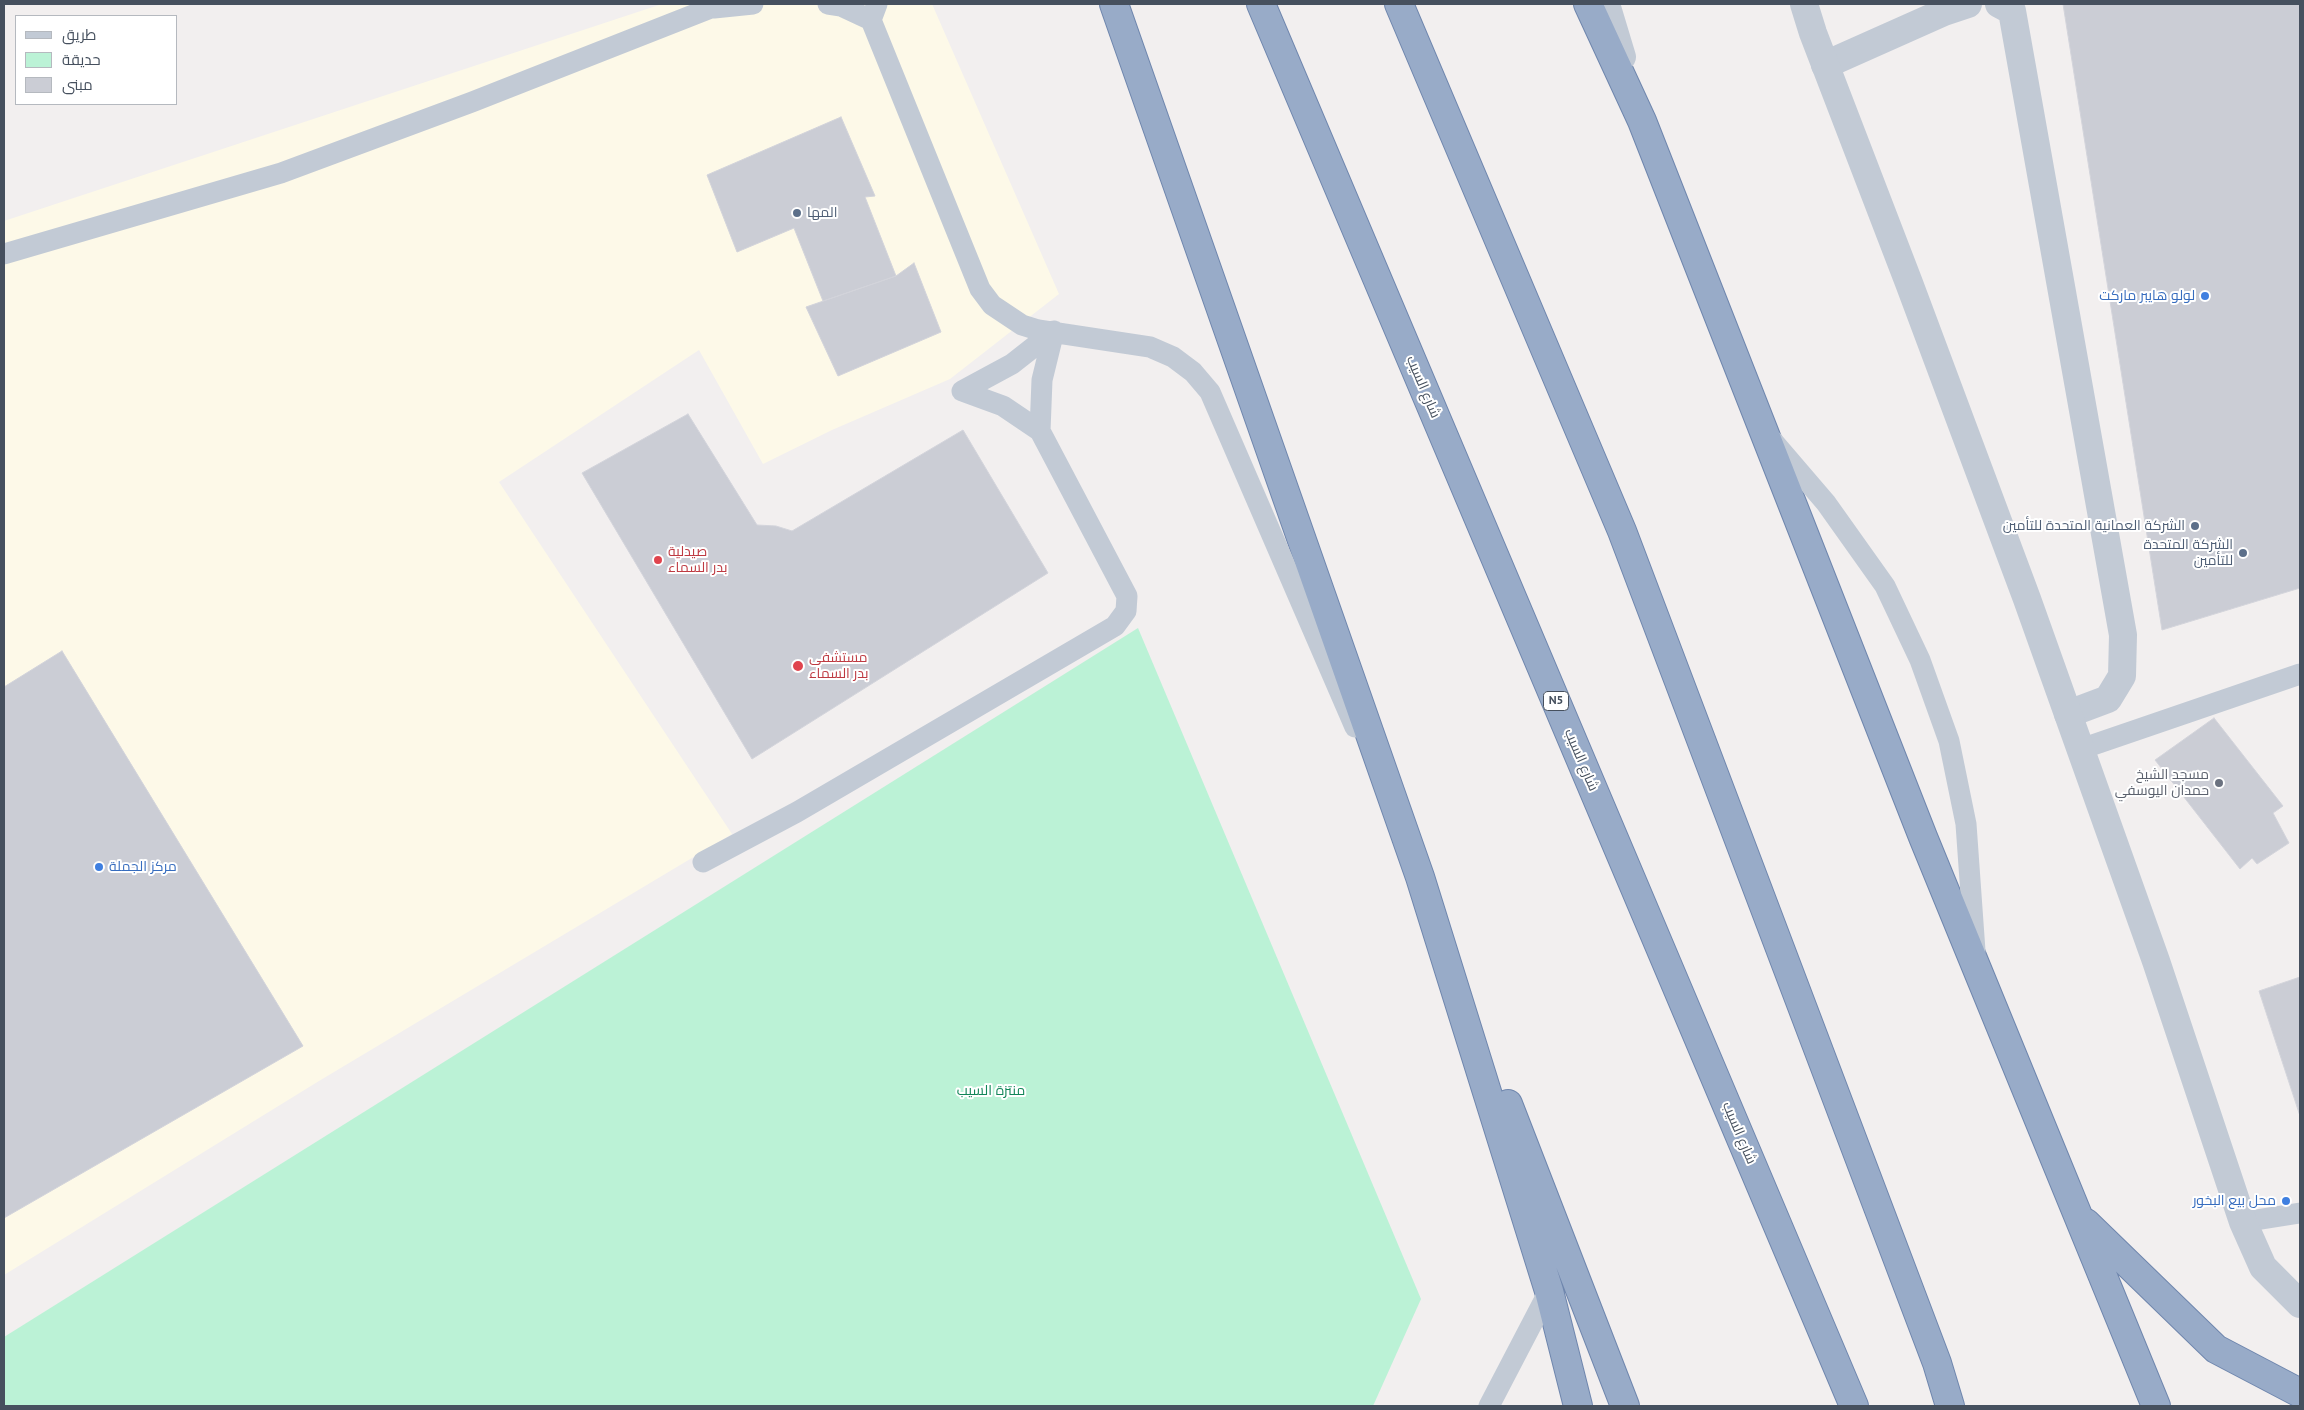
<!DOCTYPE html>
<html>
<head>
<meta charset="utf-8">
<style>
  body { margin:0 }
  #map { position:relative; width:2304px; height:1410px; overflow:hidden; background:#f2efef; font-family:"PT Sans",Cairo,sans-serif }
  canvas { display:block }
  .frame { position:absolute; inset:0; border:5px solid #46505e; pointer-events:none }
  .legend { position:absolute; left:15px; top:15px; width:162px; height:90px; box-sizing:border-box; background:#fff; border:1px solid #b5b9bf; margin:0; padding:6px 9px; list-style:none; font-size:15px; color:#46505e }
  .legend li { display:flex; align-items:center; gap:10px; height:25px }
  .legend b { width:25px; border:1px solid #b5b9bf }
</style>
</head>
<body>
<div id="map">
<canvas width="2304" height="1410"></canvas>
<div class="frame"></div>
<ul class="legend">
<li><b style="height:6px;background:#c2cad5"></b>طريق</li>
<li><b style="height:14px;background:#bbf2d6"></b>حديقة</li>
<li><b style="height:14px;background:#cbcdd5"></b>مبنى</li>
</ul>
</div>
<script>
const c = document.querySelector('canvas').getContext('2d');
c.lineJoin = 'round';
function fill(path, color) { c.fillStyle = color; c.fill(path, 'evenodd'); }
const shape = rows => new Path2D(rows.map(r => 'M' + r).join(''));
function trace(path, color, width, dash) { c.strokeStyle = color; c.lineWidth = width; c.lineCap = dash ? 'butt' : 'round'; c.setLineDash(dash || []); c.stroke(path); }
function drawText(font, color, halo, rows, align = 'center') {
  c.font = font + ' "PT Sans",Cairo,sans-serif'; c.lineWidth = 4; c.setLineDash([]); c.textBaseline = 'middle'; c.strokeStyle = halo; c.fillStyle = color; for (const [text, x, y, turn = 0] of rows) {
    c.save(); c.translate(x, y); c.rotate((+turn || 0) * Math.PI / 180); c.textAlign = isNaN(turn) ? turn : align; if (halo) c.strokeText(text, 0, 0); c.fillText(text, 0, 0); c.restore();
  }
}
const commercial = shape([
  [662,4,932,4,1059,294,950,379,832,430,763,464,699,350,499,482,732,834,319,1081,4,1275,4,221]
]);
const green = shape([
  [1138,628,1421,1299,1373,1406,4,1406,4,1337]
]);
const building = shape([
  [2063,4,2300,4,2300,588,2162,630,2063,4],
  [841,117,875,196,865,197,896,276,823,301,794,228,737,252,707,175,841,117],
  [914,263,941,332,838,376,806,307,896,276,914,263],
  [688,414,757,525,776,526,792,531,963,430,1048,573,752,759,582,473,688,414],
  [62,651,303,1046,4,1218,4,687,62,651],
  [2214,718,2283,806,2273,813,2289,843,2257,864,2252,858,2240,869,2155,760,2214,718],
  [2300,977,2300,1116,2259,991,2300,977]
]);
const service = shape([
  [828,4,841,6,871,20],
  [877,4,871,20,980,289,992,305,1022,325,1038,330,1150,347,1173,357,1193,372,1210,392,1355,727],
  [714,8,753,4],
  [4,254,281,173,472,102,721,4],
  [962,391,1012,364,1054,331],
  [1040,431,1042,380,1054,331],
  [1772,440,1826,503,1885,586,1920,660,1949,741,1966,824,1975,951],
  [2081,749,2300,674],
  [703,862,797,812,1115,626,1126,611,1127,596,1040,431,1003,406,962,391],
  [2243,1222,2300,1213],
  [1489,1406,1549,1291]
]);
const minor = shape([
  [1999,4,2012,11,2123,635,2122,676,2108,699,2068,714],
  [1825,65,1944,12,1968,4]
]);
const tertiary = shape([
  [1606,4,1622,57],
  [1804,4,1813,33,1909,283,2027,599,2156,961,2243,1222,2263,1267,2300,1304]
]);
const trunk = shape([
  [1114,4,1420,877,1549,1291,1578,1406],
  [1261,4,1854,1406],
  [1399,4,1622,531,1937,1363,1950,1406],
  [1588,4,1642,121,1923,837,2156,1406],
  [1508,1104,1625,1406],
  [2086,1223,2216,1349,2300,1393]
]);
const markers = [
  [797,213,5,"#5c6f8a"],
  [2205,296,5,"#3f7fe0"],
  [2195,526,5,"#5c6f8a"],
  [2243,553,5,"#5c6f8a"],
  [658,560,5,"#e0444e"],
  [798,666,6,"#e0444e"],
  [2219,783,5,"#6b7280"],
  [99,867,5,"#3f7fe0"],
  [2286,1201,5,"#3f7fe0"]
];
const shields = [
  [1556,701,25]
];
const shieldNames = [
  ["N5",1556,701]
];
const serviceNames = [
  ["المها",807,213,"left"],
  ["الشركة العمانية المتحدة للتأمين",2185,526],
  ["الشركة المتحدة",2233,545],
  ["للتأمين",2233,561]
];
const shopNames = [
  ["لولو هايبر ماركت",2195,296],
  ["مركز الجملة",109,867,"left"],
  ["محل بيع البخور",2276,1201]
];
const streetNames = [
  ["شارع السيب",1423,387,67],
  ["شارع السيب",1581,760,67],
  ["شارع السيب",1739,1133,67]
];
const healthNames = [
  ["صيدلية",668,552],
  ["بدر السماء",668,568],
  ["مستشفى",809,658],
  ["بدر السماء",809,674]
];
const worshipNames = [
  ["مسجد الشيخ",2209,775],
  ["حمدان اليوسفي",2209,791]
];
const parkNames = [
  ["منتزة السيب",991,1091]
];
fill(commercial, '#fdf9e8');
fill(green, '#bbf2d6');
fill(building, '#cbcdd5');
trace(building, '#d3d4db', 1);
trace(trunk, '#6f86ad', 30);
trace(service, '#c2cad5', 21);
trace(minor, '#c2cad5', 28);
trace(tertiary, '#c2cad5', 28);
trace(trunk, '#98abc8', 28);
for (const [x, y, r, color] of markers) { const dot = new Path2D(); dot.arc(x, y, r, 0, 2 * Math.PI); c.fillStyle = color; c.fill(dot); trace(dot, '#fff', 2); }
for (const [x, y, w] of shields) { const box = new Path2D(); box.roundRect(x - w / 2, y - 9.5, w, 19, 4); c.fillStyle = '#fff'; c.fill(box); trace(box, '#46505e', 1); }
drawText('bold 12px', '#46505e', null, shieldNames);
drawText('14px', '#4e5e75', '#fff', serviceNames, 'right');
drawText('14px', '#366cbe', '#fff', shopNames, 'right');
drawText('14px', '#46505e', '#fff', streetNames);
drawText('14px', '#be3a42', '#fff', healthNames, 'left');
drawText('14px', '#5b616d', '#fff', worshipNames, 'right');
drawText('14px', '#118558', '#fff', parkNames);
</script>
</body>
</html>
